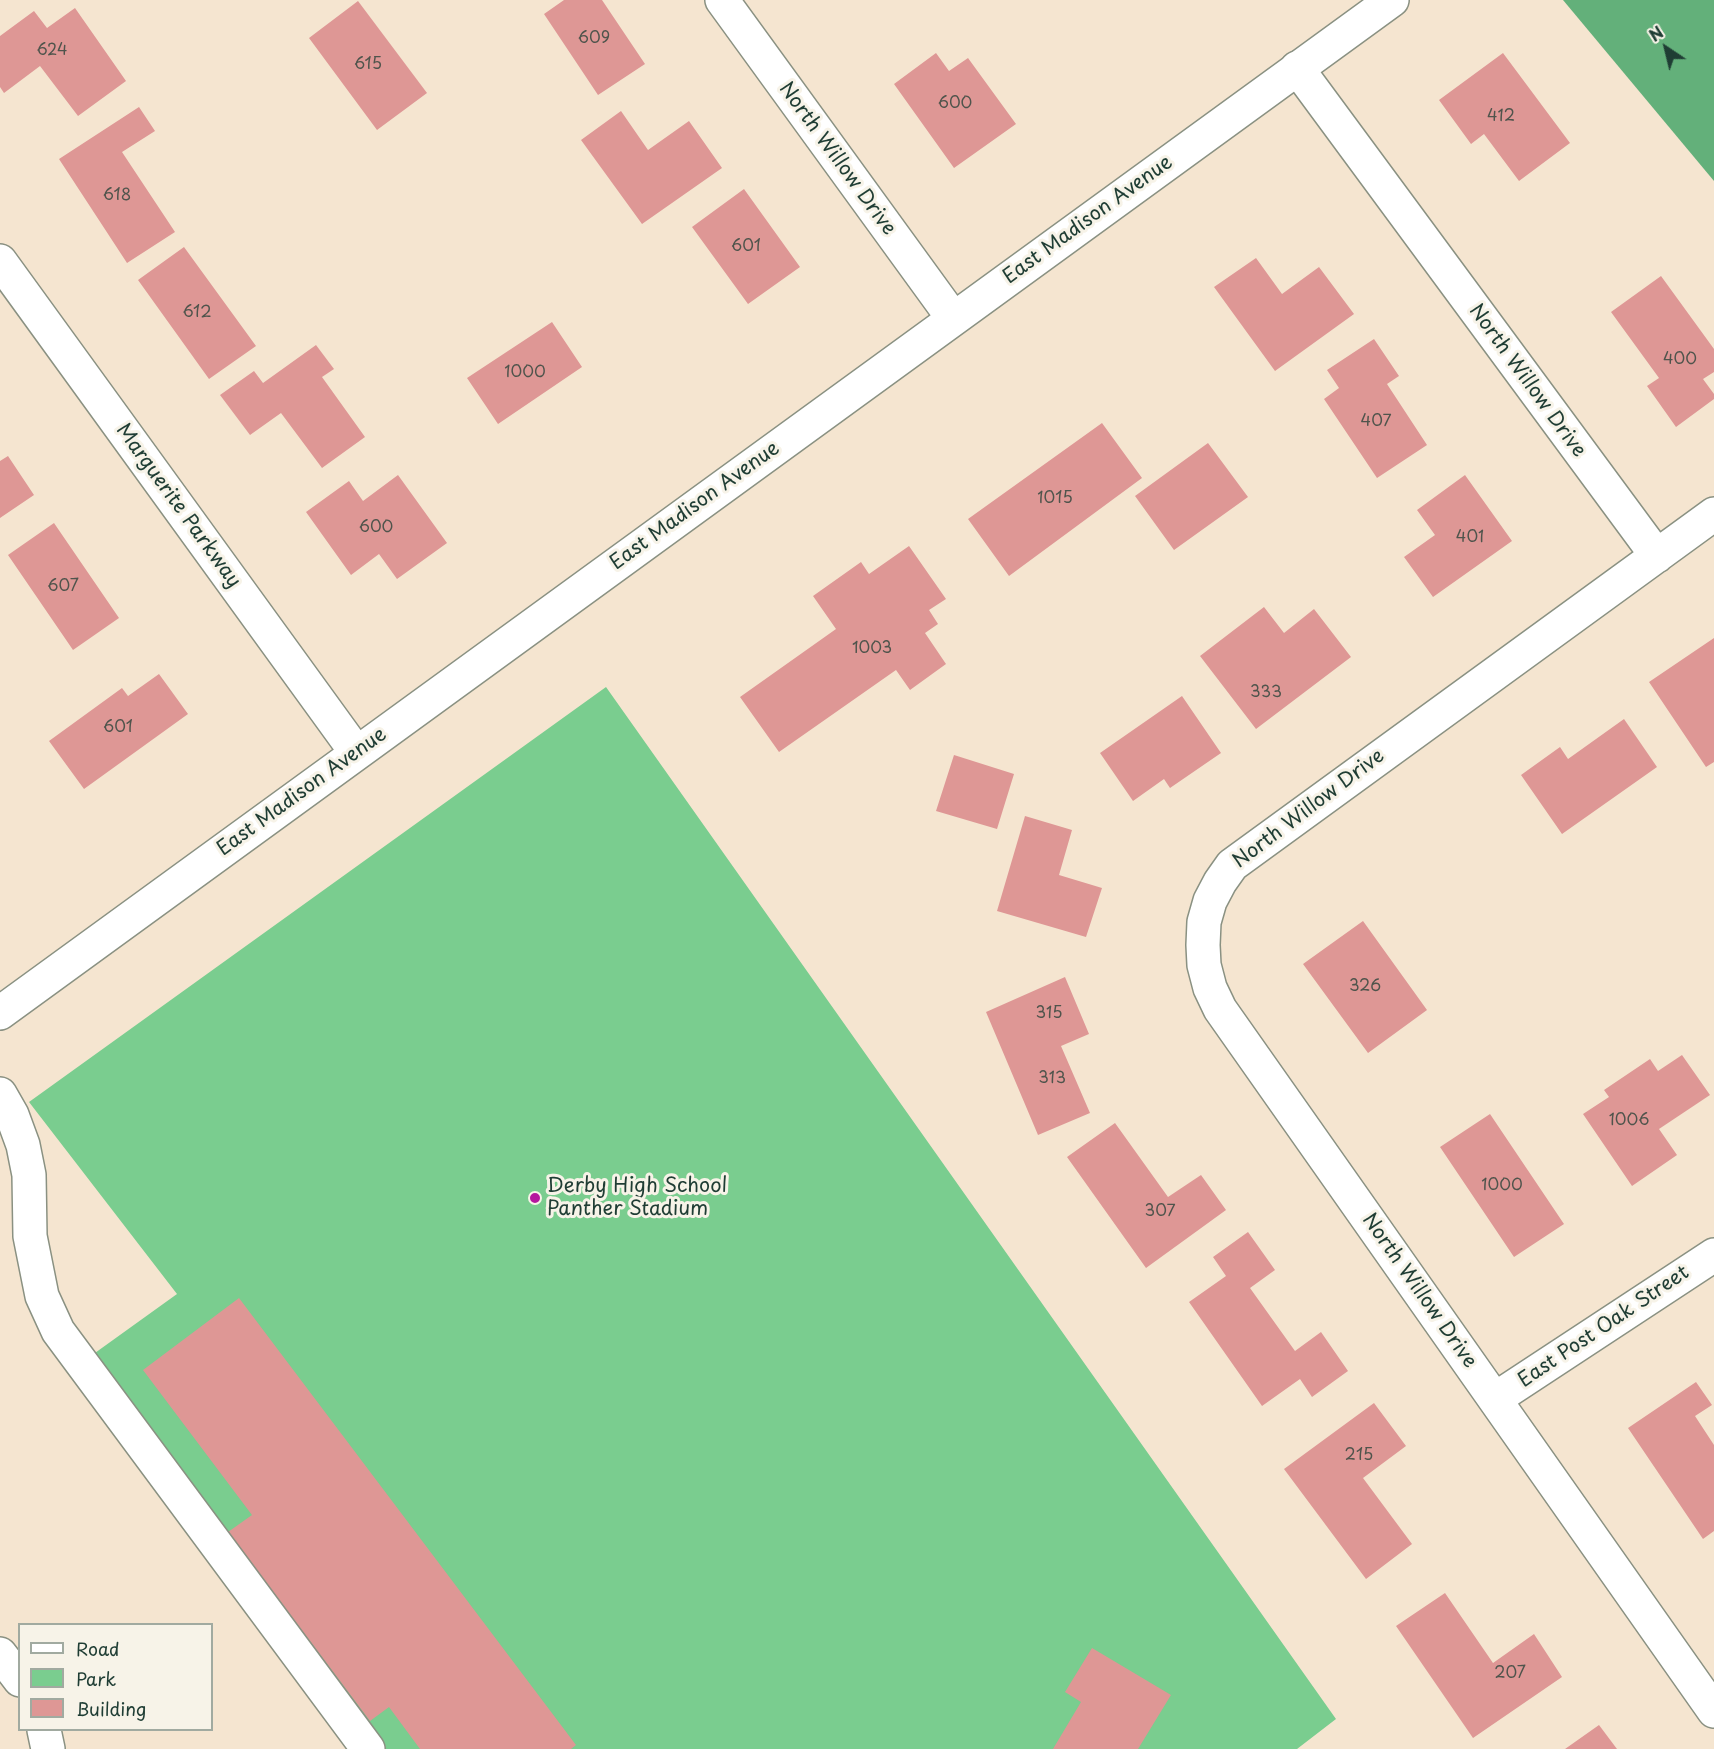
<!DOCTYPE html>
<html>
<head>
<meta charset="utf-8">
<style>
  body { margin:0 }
  #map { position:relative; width:1714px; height:1749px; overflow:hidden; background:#f5e5d0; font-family:"Playpen Sans",sans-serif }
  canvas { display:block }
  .legend { position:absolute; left:18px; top:1623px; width:195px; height:108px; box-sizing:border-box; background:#f7f3e8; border:2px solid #a1aaa0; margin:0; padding:8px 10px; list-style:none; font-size:18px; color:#1f3d34 }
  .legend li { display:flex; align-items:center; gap:12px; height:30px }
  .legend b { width:30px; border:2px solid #a1aaa0 }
  .north { position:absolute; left:1636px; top:18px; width:60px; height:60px; -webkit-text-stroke:4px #f7f3e8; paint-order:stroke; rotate:325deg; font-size:16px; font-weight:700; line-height:24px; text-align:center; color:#1f3d34 }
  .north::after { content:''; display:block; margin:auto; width:21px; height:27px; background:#1f3d34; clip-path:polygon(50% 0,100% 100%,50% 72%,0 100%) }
</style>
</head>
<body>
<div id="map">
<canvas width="1714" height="1749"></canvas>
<ul class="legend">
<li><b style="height:8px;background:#fff"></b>Road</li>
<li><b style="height:16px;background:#7acd8f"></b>Park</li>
<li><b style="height:16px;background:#de9795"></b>Building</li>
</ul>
<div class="north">N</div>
</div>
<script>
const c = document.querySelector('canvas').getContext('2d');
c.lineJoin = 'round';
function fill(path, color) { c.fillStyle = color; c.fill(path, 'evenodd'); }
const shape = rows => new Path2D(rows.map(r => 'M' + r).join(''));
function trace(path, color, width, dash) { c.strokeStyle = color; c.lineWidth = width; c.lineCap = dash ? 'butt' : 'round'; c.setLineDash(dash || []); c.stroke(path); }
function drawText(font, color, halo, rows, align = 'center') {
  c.font = font + ' "Playpen Sans",sans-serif'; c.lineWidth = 6; c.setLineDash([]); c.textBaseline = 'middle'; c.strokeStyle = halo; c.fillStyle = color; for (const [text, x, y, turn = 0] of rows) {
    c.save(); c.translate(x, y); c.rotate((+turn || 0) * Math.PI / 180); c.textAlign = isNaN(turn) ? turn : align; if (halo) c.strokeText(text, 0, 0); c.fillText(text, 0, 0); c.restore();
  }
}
const green = shape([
  [606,687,1336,1719,1297,1749,368,1749,81,1363,177,1294,29,1102]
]);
const forest = shape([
  [1563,0,1714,0,1714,181]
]);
const building = shape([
  [564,0,602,0,645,64,598,95,544,14],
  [358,1,427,93,377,130,309,38],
  [75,8,126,81,78,116,40,66,4,93,0,87,0,36,34,11,47,28],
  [936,53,949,71,968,58,1016,124,954,168,894,84],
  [1503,53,1570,143,1519,181,1484,134,1471,144,1439,100],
  [139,107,155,131,122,152,175,232,127,263,59,159],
  [621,111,648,150,689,121,722,168,642,224,581,140],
  [744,189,800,267,748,304,692,227],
  [184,247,256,346,209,379,138,280],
  [1256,258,1282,294,1319,267,1354,314,1275,371,1214,287],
  [1661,276,1714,349,1714,372,1703,379,1714,394,1714,399,1676,427,1647,386,1659,378,1611,312],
  [552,322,582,367,498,424,467,378],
  [1374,339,1399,376,1387,384,1427,445,1377,478,1324,399,1339,388,1327,370],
  [316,345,334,369,322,377,365,437,322,468,281,413,250,435,220,395,254,371,263,383],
  [1102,423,1142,478,1009,576,968,519],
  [1208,443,1248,497,1174,550,1135,496],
  [8,456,34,495,0,518,0,461],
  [398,475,447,543,397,579,379,554,351,575,306,512,349,481,363,501],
  [1465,475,1512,541,1433,597,1404,557,1435,535,1417,510],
  [54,523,119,618,73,650,8,555],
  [909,546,946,599,929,610,938,624,925,633,946,664,910,690,896,670,779,752,740,697,836,629,813,596,861,562,869,574],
  [1264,607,1284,633,1314,609,1351,657,1256,729,1200,656],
  [1714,638,1714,762,1706,767,1649,682],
  [159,674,188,714,84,789,49,741,122,688,128,696],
  [1182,696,1221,753,1170,788,1164,779,1133,801,1100,753],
  [1624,719,1657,767,1562,834,1521,775,1560,747,1568,759],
  [954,755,1014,774,997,829,936,811],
  [1025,816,1072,830,1059,875,1102,888,1086,937,997,911],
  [1363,921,1427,1010,1368,1053,1303,964],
  [1065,977,1089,1034,1061,1046,1090,1113,1038,1135,986,1012],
  [1682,1055,1710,1095,1659,1129,1677,1155,1632,1186,1583,1114,1609,1097,1604,1090,1650,1059,1658,1071],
  [1490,1114,1564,1224,1514,1257,1440,1147],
  [1115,1123,1168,1197,1201,1175,1226,1210,1146,1268,1067,1157],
  [1248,1232,1275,1270,1250,1288,1295,1351,1321,1332,1348,1371,1312,1397,1300,1379,1262,1406,1189,1302,1226,1276,1213,1257],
  [239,1298,576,1745,571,1749,420,1749,389,1707,370,1721,228,1532,252,1515,143,1370],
  [1696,1382,1712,1405,1695,1416,1714,1445,1714,1531,1703,1539,1628,1428],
  [1374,1403,1406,1446,1363,1478,1412,1544,1366,1579,1284,1469],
  [1445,1593,1493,1663,1534,1634,1562,1677,1473,1738,1396,1626],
  [1092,1648,1171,1695,1138,1749,1053,1749,1081,1702,1065,1692],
  [1599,1725,1617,1749,1565,1749]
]);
const minor = shape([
  [722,0,953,318],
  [1297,68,1657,556],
  [0,261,356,752],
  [1714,514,1232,865,1220,882,1210,901,1204,922,1203,945,1204,965,1210,988,1220,1009,1714,1711],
  [0,1094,12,1115,23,1145,29,1175,30,1236,42,1296,58,1331,368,1749],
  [1495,1399,1714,1255],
  [0,1654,20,1680],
  [44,1730,48,1749]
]);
const major = shape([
  [0,1013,1392,0]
]);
const markers = [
  [535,1198,6,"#b5179e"]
];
const numberNames = [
  ["609",594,39],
  ["624",52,51],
  ["615",368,65],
  ["600",955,104],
  ["412",1501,117],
  ["618",117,196],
  ["601",746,247],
  ["612",197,313],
  ["400",1680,360],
  ["1000",525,373],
  ["407",1376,422],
  ["1015",1055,499],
  ["600",376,528],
  ["401",1470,538],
  ["607",63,587],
  ["1003",872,649],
  ["333",1266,693],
  ["601",118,728],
  ["326",1365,987],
  ["315",1049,1014],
  ["313",1052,1079],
  ["1006",1629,1121],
  ["1000",1502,1186],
  ["307",1160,1212],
  ["215",1359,1456],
  ["207",1510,1674]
];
const streetNames = [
  ["North Willow Drive",837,159,54],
  ["East Madison Avenue",1088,220,-36],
  ["North Willow Drive",1527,381,54],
  ["Marguerite Parkway",178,506,54],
  ["East Madison Avenue",695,506,-36],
  ["East Madison Avenue",302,792,-36],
  ["North Willow Drive",1309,809,-37],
  ["North Willow Drive",1419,1291,55],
  ["East Post Oak Street",1604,1327,-34]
];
const poiNames = [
  ["Derby High School",547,1186],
  ["Panther Stadium",547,1209]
];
fill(green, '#7acd8f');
fill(forest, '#63b07a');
fill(building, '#de9795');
trace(minor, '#8a9182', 36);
trace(major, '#8a9182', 36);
trace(minor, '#fff', 33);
trace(major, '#fff', 33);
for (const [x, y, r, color] of markers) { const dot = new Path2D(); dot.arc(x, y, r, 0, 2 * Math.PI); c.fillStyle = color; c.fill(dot); trace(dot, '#f7f3e8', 2); }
drawText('16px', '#4f544c', null, numberNames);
drawText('20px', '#1f3d34', '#f7f3e8', streetNames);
drawText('20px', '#1f3d34', '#f7f3e8', poiNames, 'left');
</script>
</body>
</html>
